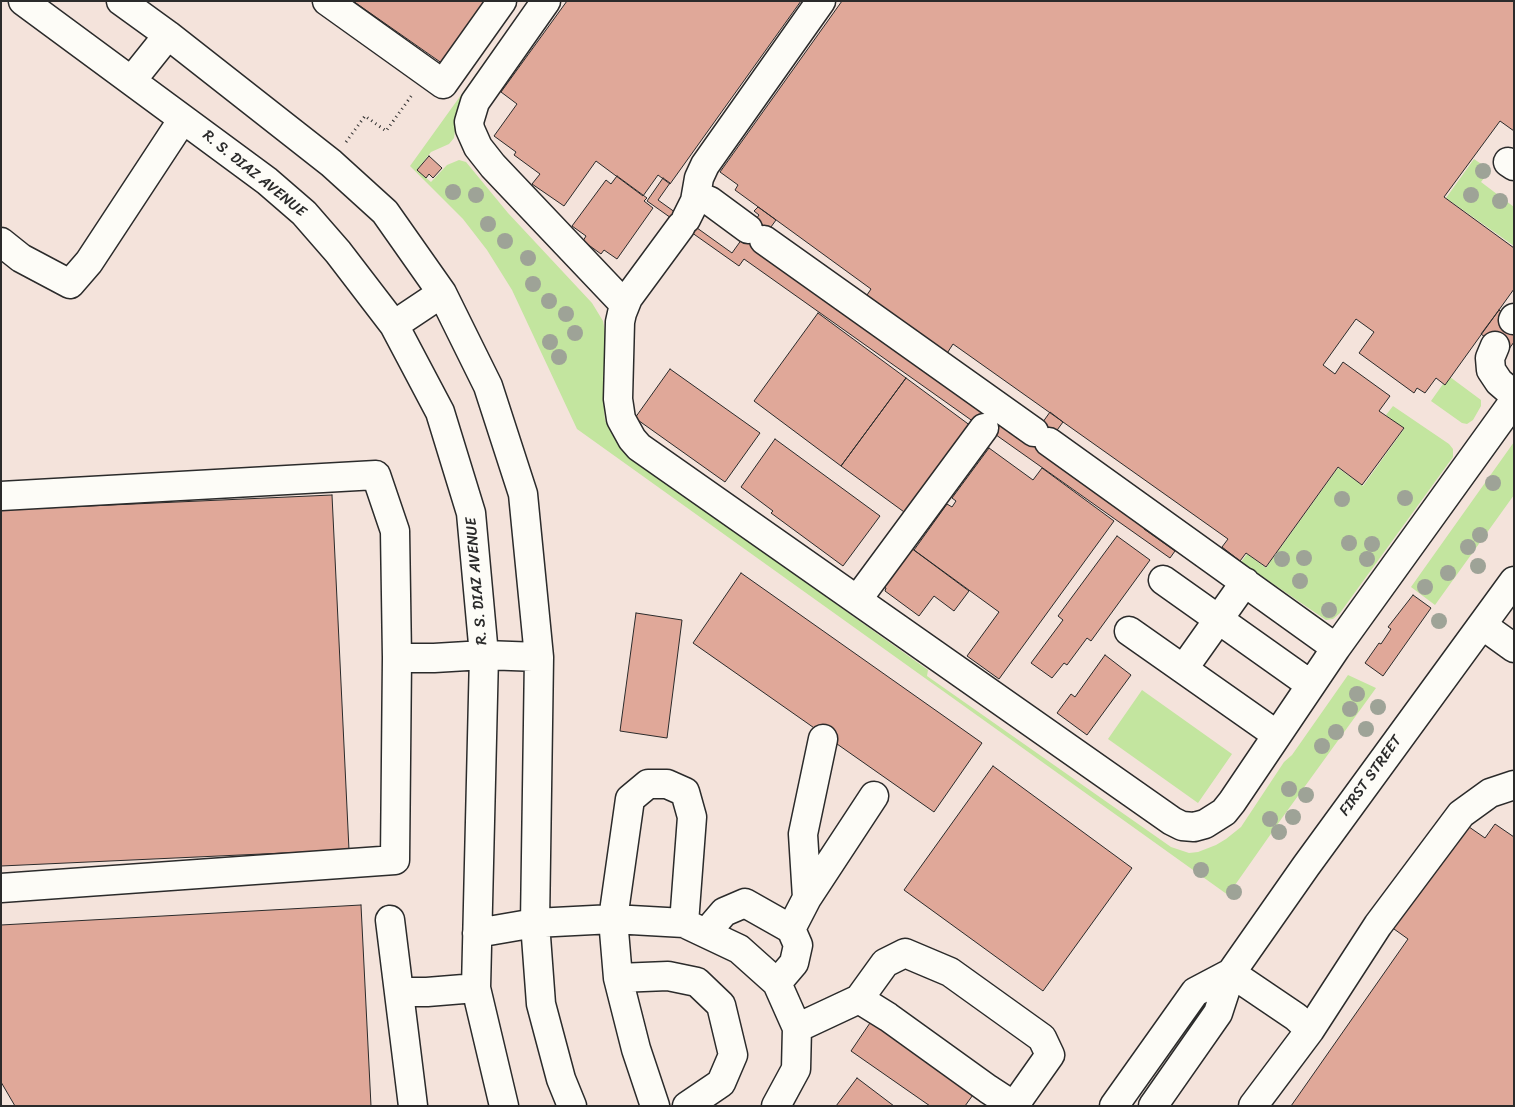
<!DOCTYPE html>
<html>
<head>
<meta charset="utf-8">
<style>
  body { margin:0 }
  #map { position:relative; width:1515px; height:1107px; overflow:hidden; background:#fdfcf7; font-family:Sriracha,sans-serif }
  canvas { display:block }
  .frame { position:absolute; inset:0; border:2px solid #2b2b2b; pointer-events:none }
</style>
</head>
<body>
<div id="map">
<canvas width="1515" height="1107"></canvas>
<div class="frame"></div>
</div>
<script>
const c = document.querySelector('canvas').getContext('2d');
c.lineJoin = 'round';
function fill(path, color) { c.fillStyle = color; c.fill(path, 'evenodd'); }
const shape = rows => new Path2D(rows.map(r => 'M' + r).join(''));
function trace(path, color, width, dash) { c.strokeStyle = color; c.lineWidth = width; c.lineCap = dash ? 'butt' : 'round'; c.setLineDash(dash || []); c.stroke(path); }
function drawText(font, color, halo, rows, align = 'center') {
  c.font = font + ' Sriracha,sans-serif'; c.lineWidth = 4; c.setLineDash([]); c.textBaseline = 'middle'; c.strokeStyle = halo; c.fillStyle = color; for (const [text, x, y, turn = 0] of rows) {
    c.save(); c.translate(x, y); c.rotate((+turn || 0) * Math.PI / 180); c.textAlign = isNaN(turn) ? turn : align; if (halo) c.strokeText(text, 0, 0); c.fillText(text, 0, 0); c.restore();
  }
}
const built = shape([
  [1,1,1514,1,1514,1106,1,1106]
]);
const green = shape([
  [497,45,500,47,458,110,454,138,449,144,431,152,417,170,431,182,447,165,459,160,466,162,508,213,592,303,603,321,607,342,604,410,605,420,617,442,627,453,639,463,928,670,927,676,1171,847,1189,853,1198,852,1216,845,1226,839,1241,827,1284,762,1292,755,1348,675,1376,688,1282,818,1228,895,577,429,512,290,487,250,463,219,410,166],
  [1474,159,1490,170,1481,182,1514,207,1514,246,1446,198],
  [1450,377,1481,400,1481,406,1473,420,1467,424,1462,423,1431,401,1443,384,1445,385],
  [1393,406,1449,444,1453,449,1453,457,1340,613,1333,619,1326,620,1241,562,1247,554,1266,568,1338,468,1363,486,1404,429,1386,415],
  [1514,442,1514,495,1435,605,1411,587],
  [1142,690,1232,754,1198,803,1108,739]
]);
const building = shape([
  [353,1,487,1,443,64,353,1],
  [567,1,801,1,670,184,658,175,643,196,596,161,564,206,532,184,540,174,514,155,516,152,494,136,517,104,501,92,567,1],
  [842,1,1514,1,1514,131,1500,121,1444,197,1514,248,1514,289,1445,385,1436,378,1425,393,1417,388,1414,393,1359,353,1374,332,1356,319,1323,365,1335,374,1343,362,1390,396,1379,411,1404,428,1362,485,1338,467,1266,567,1246,553,1240,561,1222,547,1228,539,953,344,946,355,865,298,871,289,735,190,738,185,720,172,842,1],
  [429,156,442,168,433,178,429,174,426,178,417,170,429,156],
  [617,176,647,198,644,201,653,208,617,259,604,250,601,254,583,241,586,236,572,226,606,180,611,184,617,176],
  [663,178,670,183,658,200,732,253,759,215,754,211,758,207,776,220,755,249,1028,443,1050,412,1063,422,1041,452,1146,526,1144,529,1175,551,1170,558,982,425,981,427,744,259,739,266,647,201,663,178],
  [1499,310,1514,321,1514,342,1506,353,1481,334,1499,310],
  [818,313,906,378,841,466,754,401,818,313],
  [670,369,760,433,725,482,635,418,670,369],
  [906,378,975,429,911,517,841,466,906,378],
  [775,439,880,516,843,566,771,513,773,511,741,487,775,439],
  [989,448,1033,480,1042,468,1114,521,999,679,967,656,999,612,914,550,947,504,952,507,956,501,952,498,989,448],
  [332,495,349,850,1,866,1,510,332,495],
  [1117,536,1150,560,1091,641,1087,638,1067,665,1064,663,1052,678,1031,663,1063,620,1058,616,1117,536],
  [907,545,969,591,954,611,934,596,919,616,885,591,886,588,879,583,907,545],
  [741,573,982,743,934,812,693,643,741,573],
  [1413,595,1431,608,1383,676,1365,663,1379,643,1381,644,1391,629,1388,627,1413,595],
  [636,613,682,620,667,738,620,731,636,613],
  [1105,655,1131,675,1087,735,1057,713,1071,694,1075,697,1105,655],
  [993,766,1132,868,1043,991,904,890,993,766],
  [1459,820,1485,838,1495,824,1514,837,1514,1106,1291,1106,1408,939,1387,924,1459,820],
  [361,905,371,1106,15,1106,1,1082,1,925,361,905],
  [872,1020,975,1092,965,1106,930,1106,851,1051,872,1020],
  [857,1078,894,1106,836,1106,857,1078]
]);
const path = shape([
  [346,142,365,116,386,131,412,95]
]);
const minor = shape([
  [23,1,267,181,304,213,338,252,394,325,440,412,471,513,484,655,476,988,504,1106],
  [121,1,168,35,331,163,385,212,442,293,488,386,523,494,539,657,535,923,541,1004,561,1079,572,1106],
  [327,1,443,84,502,1],
  [546,1,475,102,469,122,470,129,478,147,493,166,625,305],
  [132,80,168,35],
  [1508,162,1514,166],
  [696,195,710,201,748,229],
  [686,219,695,201,699,178,705,165,821,1],
  [681,226,628,298,622,313,620,322,618,399,621,419,632,439,639,447,857,600,1172,821,1182,826,1194,827,1205,824,1224,812,1232,802,1336,648,1514,401],
  [764,240,1034,432],
  [1,242,21,258,70,284,89,262,183,119],
  [1513,320,1514,318],
  [394,325,442,293],
  [1495,346,1490,358,1491,370,1499,382,1514,395],
  [1049,442,1336,648],
  [1,496,376,475,395,531,397,658,395,860,1,888],
  [1163,580,1311,685],
  [857,600,984,428],
  [1482,625,1514,648],
  [1129,631,1277,735],
  [397,658,434,658,484,655,539,657],
  [1184,668,1245,582],
  [807,898,874,796],
  [390,920,413,1106],
  [791,929,807,898,803,834,823,739],
  [477,933,535,923,613,919,684,923,739,949,777,983,797,1028,796,1069,776,1106],
  [706,933,724,912,745,903,791,929,798,945,794,963,777,983],
  [1231,973,1296,1017,1310,1030],
  [618,978,668,976,697,982,721,1005,733,1055,721,1083,687,1106],
  [399,992,427,992,476,988],
  [859,999,888,1017,988,1089,1014,1106],
  [797,1028,859,999,885,963,905,953,950,972,1042,1038,1050,1055,1014,1106],
  [655,1106,636,1049,618,978,613,919,630,799,648,784,667,784,685,792,692,817,684,923],
  [1114,1106,1195,992,1231,973],
  [1153,1106,1218,1013,1231,973,1306,866,1514,581],
  [1253,1106,1310,1030,1378,925,1461,814,1490,793,1514,785]
]);
const trees = [
  [1483,171],
  [453,192],
  [476,195],
  [1471,195],
  [1500,201],
  [488,224],
  [505,241],
  [528,258],
  [533,284],
  [549,301],
  [566,314],
  [575,333],
  [550,342],
  [559,357],
  [1493,483],
  [1405,498],
  [1342,499],
  [1480,535],
  [1349,543],
  [1372,544],
  [1468,547],
  [1304,558],
  [1282,559],
  [1367,559],
  [1478,566],
  [1448,573],
  [1300,581],
  [1425,587],
  [1329,610],
  [1439,621],
  [1357,694],
  [1378,707],
  [1350,709],
  [1366,729],
  [1336,732],
  [1322,746],
  [1289,789],
  [1306,795],
  [1293,817],
  [1270,819],
  [1279,832],
  [1201,870],
  [1234,892]
];
const streetNames = [
  ["R. S. DIAZ AVENUE",254,174,39],
  ["R. S. DIAZ AVENUE",477,581,-95],
  ["FIRST STREET",1371,776,-54]
];
fill(built, '#f4e3db');
fill(green, '#c3e59f');
fill(building, '#e0a899');
trace(building, '#2b2b2b', 1);
trace(minor, '#2b2b2b', 31);
trace(path, '#2b2b2b', 3, [1, 4]);
trace(minor, '#fdfcf7', 28);
c.fillStyle = '#9ea397';
for (const [x, y] of trees) { c.beginPath(); c.arc(x, y, 8, 0, 2 * Math.PI); c.fill(); }
drawText('15px', '#2b2b2b', '#fdfcf7', streetNames);
</script>
</body>
</html>
